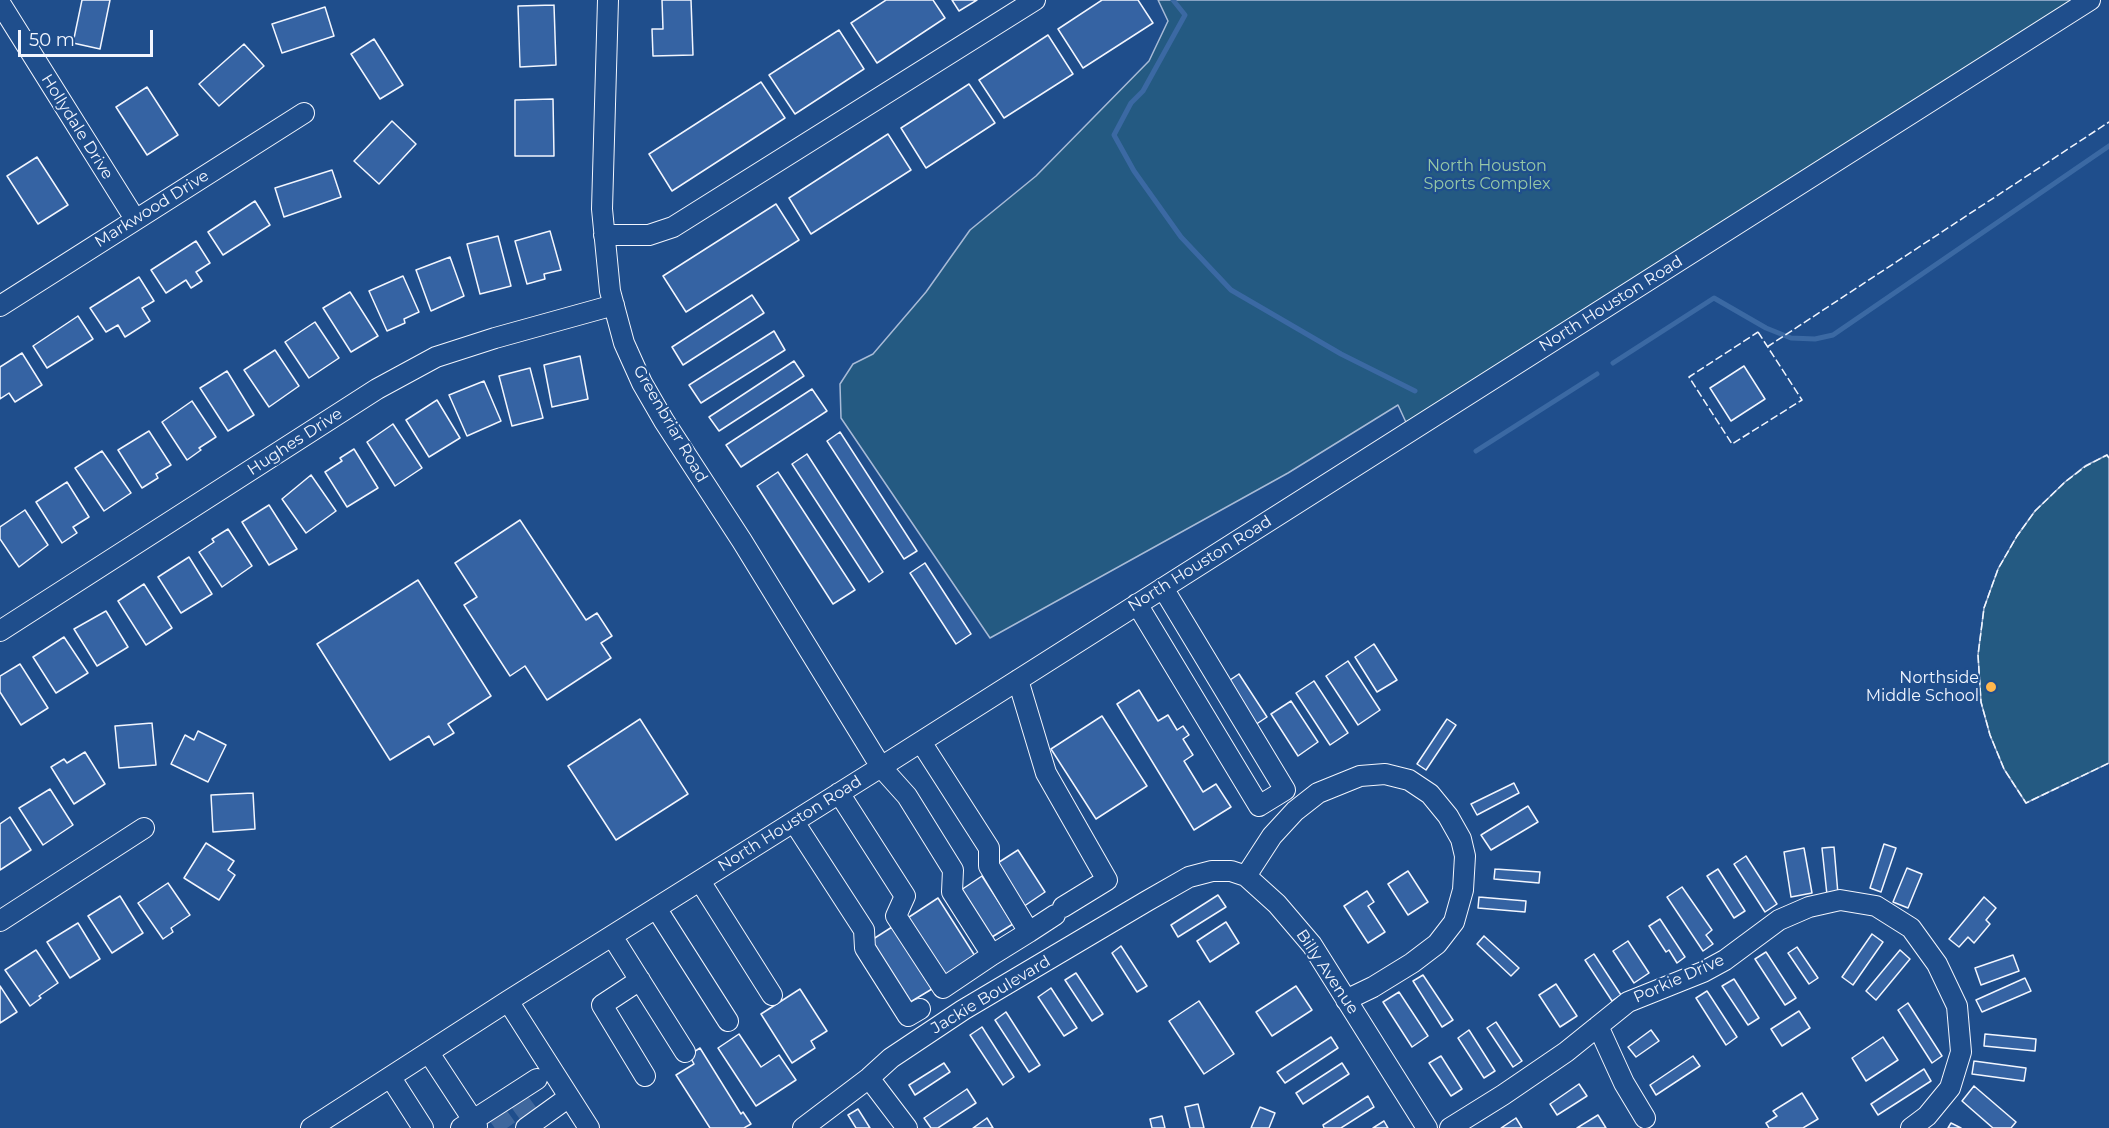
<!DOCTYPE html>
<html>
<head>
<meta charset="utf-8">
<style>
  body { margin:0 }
  #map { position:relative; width:2109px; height:1128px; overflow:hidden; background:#1f4e8c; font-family:Montserrat,sans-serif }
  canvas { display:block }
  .scale { position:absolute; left:18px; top:30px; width:135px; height:27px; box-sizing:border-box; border:3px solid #f2f6ff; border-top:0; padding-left:8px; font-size:18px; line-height:21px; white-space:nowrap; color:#f2f6ff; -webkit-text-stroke:4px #1f4e8c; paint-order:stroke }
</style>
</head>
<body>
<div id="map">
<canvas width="2109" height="1128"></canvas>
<div class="scale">50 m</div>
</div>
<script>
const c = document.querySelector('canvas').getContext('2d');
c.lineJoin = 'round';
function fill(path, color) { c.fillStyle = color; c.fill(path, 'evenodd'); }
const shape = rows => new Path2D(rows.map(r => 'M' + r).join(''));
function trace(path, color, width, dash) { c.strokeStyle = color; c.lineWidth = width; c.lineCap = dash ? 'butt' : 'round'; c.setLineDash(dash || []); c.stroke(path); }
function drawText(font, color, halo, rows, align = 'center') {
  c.font = font + ' Montserrat,sans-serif'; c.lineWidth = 4.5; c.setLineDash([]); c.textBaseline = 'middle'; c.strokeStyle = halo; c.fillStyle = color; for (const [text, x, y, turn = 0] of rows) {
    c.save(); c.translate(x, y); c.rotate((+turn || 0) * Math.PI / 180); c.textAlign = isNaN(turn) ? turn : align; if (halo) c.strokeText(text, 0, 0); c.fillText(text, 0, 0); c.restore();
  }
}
const green = shape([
  [1158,0,2089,0,1410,431,1398,405,1288,473,990,638,841,418,840,384,853,364,873,354,926,292,970,230,1036,176,1149,61,1168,21,1158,0],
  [2107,455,2109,458,2109,763,2026,803,2004,769,1990,735,1981,702,1978,655,1984,608,1998,569,2017,536,2035,511,2065,482,2085,466,2107,455]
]);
const stream = shape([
  [1173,0,1185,15,1143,91,1131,103,1114,135,1134,171,1181,237,1231,290,1341,354,1415,391],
  [1613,363,1714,298,1766,328,1791,338,1815,339,1833,335,2109,146],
  [1476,451,1597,374]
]);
const building = shape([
  [82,0,110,0,100,49,73,43,82,0],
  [662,0,691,0,693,55,653,56,652,29,663,29,662,0],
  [886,0,933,0,945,18,877,63,851,23,886,0],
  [952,0,977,0,959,11,952,0],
  [1102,0,1138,0,1153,23,1083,68,1058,29,1102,0],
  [554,5,556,65,520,67,518,6,554,5],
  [325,7,334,36,282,53,272,24,325,7],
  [839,30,864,69,795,114,769,75,839,30],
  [1048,35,1073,74,1004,118,979,80,1048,35],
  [374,39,403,85,380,99,351,54,374,39],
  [244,44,264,66,219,106,199,84,244,44],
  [761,82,785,118,672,191,649,154,761,82],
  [969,84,995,123,926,168,901,128,969,84],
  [147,87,178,135,147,155,116,107,147,87],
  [553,99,554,156,515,156,515,100,553,99],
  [392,121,416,144,379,184,354,161,392,121],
  [888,134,911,170,811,234,789,198,888,134],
  [37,157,68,205,38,224,7,176,37,157],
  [332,170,341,197,284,217,275,188,332,170],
  [255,201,270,225,223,255,208,232,255,201],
  [776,204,799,240,686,312,663,276,776,204],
  [550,231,561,270,544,274,545,279,527,284,515,241,550,231],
  [498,236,511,286,480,294,467,244,498,236],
  [196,241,210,263,196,272,202,281,191,288,186,280,166,293,151,270,196,241],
  [450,257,464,296,431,311,416,270,450,257],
  [403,276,419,312,404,319,405,323,387,331,369,291,403,276],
  [139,277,154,301,142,308,150,321,125,337,118,325,106,332,90,308,139,277],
  [350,292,378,336,351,352,323,308,350,292],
  [752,295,764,313,683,365,672,347,752,295],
  [78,316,93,339,47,368,33,346,78,316],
  [315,322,339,358,309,378,285,342,315,322],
  [774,331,785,350,701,403,689,385,774,331],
  [275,350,299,386,269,407,244,370,275,350],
  [22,353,42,385,15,402,9,393,0,399,0,367,22,353],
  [580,356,588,399,552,407,544,365,580,356],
  [794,361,804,376,719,431,709,417,794,361],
  [1744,366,1765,399,1731,421,1710,388,1744,366],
  [530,368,543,418,512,426,499,376,530,368],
  [227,371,254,415,228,431,200,388,227,371],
  [484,381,501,421,467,436,449,395,484,381],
  [812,389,827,411,741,467,726,445,812,389],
  [437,400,460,438,429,457,406,420,437,400],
  [192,401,216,437,199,448,201,450,187,460,162,422,192,401],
  [393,424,422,468,395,486,367,442,393,424],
  [149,431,171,465,156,474,158,478,142,488,118,450,149,431],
  [840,432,917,551,904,559,827,441,840,432],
  [354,449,378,488,347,507,325,472,342,461,340,458,354,449],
  [102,451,131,493,104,511,75,468,102,451],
  [807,454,883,572,869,582,792,464,807,454],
  [778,472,855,590,833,604,757,486,778,472],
  [311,475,336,511,306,533,282,499,311,475],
  [67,482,89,517,73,527,77,533,62,543,36,502,67,482],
  [269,505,297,549,269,565,242,522,269,505],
  [25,510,48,545,19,567,0,539,0,527,25,510],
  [520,520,586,620,597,613,612,636,601,643,611,658,547,700,525,666,510,676,464,605,477,597,455,563,520,520],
  [228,529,252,566,222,587,199,552,214,542,212,539,228,529],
  [189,557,212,594,181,613,158,577,189,557],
  [925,563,971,634,956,644,910,573,925,563],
  [418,580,491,696,448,724,454,733,434,745,429,736,390,760,317,644,418,580],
  [144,584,172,628,146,645,118,601,144,584],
  [106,611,128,647,97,666,74,629,106,611],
  [64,637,88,673,56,693,33,657,64,637],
  [1374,644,1397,680,1377,692,1355,657,1374,644],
  [1348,661,1380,710,1358,725,1326,676,1348,661],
  [20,664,48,708,21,725,0,692,0,676,20,664],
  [1239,674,1267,717,1252,727,1224,684,1239,674],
  [1314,681,1348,733,1330,745,1296,693,1314,681],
  [1139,690,1158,721,1168,715,1177,730,1183,726,1189,735,1183,739,1193,755,1184,761,1203,792,1216,784,1231,807,1194,830,1117,704,1139,690],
  [1291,701,1318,742,1298,756,1271,714,1291,701],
  [1102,716,1147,786,1096,819,1051,749,1102,716],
  [640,719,688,794,616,840,568,766,640,719],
  [1447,719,1456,725,1426,770,1417,764,1447,719],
  [152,723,156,765,119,768,115,726,152,723],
  [198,731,226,745,208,782,171,764,185,735,194,740,198,731],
  [85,752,105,784,74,804,51,767,64,759,67,763,85,752],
  [1514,783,1519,793,1477,815,1471,804,1514,783],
  [50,789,73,825,43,845,19,808,50,789],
  [253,793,255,829,213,832,211,795,253,793],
  [1528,806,1538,822,1491,850,1481,835,1528,806],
  [10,817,31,850,0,870,0,824,10,817],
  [206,843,234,861,228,870,235,875,219,900,184,878,206,843],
  [1884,844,1896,848,1881,892,1870,888,1884,844],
  [1834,847,1838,894,1827,895,1822,848,1834,847],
  [1804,848,1812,893,1791,897,1784,852,1804,848],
  [1018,850,1045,892,1020,909,993,866,1018,850],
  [1746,856,1777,904,1765,912,1734,864,1746,856],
  [1907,868,1922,874,1908,908,1893,902,1907,868],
  [1495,869,1540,872,1539,883,1494,879,1495,869],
  [1718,869,1745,911,1734,918,1707,876,1718,869],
  [1408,871,1428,902,1408,915,1388,884,1408,871],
  [982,876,1013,924,992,937,961,890,982,876],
  [168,883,190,915,171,928,173,932,163,939,138,903,168,883],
  [1682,887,1712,930,1706,935,1713,944,1703,951,1667,897,1682,887],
  [1367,891,1374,902,1368,906,1385,932,1368,943,1344,906,1367,891],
  [1218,895,1226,907,1178,937,1171,925,1218,895],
  [120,896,143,933,112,953,88,916,120,896],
  [1479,897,1526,901,1525,912,1478,908,1479,897],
  [1984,897,1996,908,1986,920,1990,924,1974,943,1968,937,1959,947,1949,939,1984,897],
  [938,898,975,956,941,979,903,921,938,898],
  [1660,919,1685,957,1677,963,1669,950,1666,952,1649,926,1660,919],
  [1226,922,1239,943,1210,962,1197,941,1226,922],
  [78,923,100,959,70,978,47,942,78,923],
  [892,927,932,989,907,1004,867,943,892,927],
  [1872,934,1883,942,1853,985,1842,977,1872,934],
  [1484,936,1519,968,1511,976,1477,944,1484,936],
  [1628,941,1649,973,1634,983,1613,951,1628,941],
  [1121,946,1147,986,1137,992,1112,953,1121,946],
  [1797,947,1818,978,1809,984,1788,953,1797,947],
  [36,950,58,983,39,996,41,998,30,1006,5,970,36,950],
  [1900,950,1910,959,1876,1000,1866,991,1900,950],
  [1766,952,1796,998,1785,1005,1755,959,1766,952],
  [1594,954,1621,995,1612,1001,1585,960,1594,954],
  [2013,955,2019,971,1981,985,1975,968,2013,955],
  [1076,973,1103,1014,1092,1021,1065,980,1076,973],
  [1423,975,1453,1020,1442,1027,1413,981,1423,975],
  [2025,978,2031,991,1982,1012,1976,1000,2025,978],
  [1734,979,1759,1018,1748,1025,1722,986,1734,979],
  [1556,984,1577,1016,1560,1027,1539,995,1556,984],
  [0,986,17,1012,0,1023,0,986],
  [1296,986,1312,1010,1272,1036,1256,1012,1296,986],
  [1051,988,1077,1028,1064,1036,1038,997,1051,988],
  [800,989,827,1031,811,1041,815,1048,792,1063,761,1014,800,989],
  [1707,991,1737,1037,1726,1045,1696,998,1707,991],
  [1399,992,1428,1036,1412,1047,1383,1002,1399,992],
  [1199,1001,1234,1054,1204,1074,1169,1021,1199,1001],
  [1908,1003,1942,1056,1932,1063,1898,1010,1908,1003],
  [1799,1011,1810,1028,1782,1046,1771,1029,1799,1011],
  [1006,1012,1040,1065,1029,1072,995,1020,1006,1012],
  [1496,1022,1522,1061,1513,1067,1487,1028,1496,1022],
  [982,1027,1014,1077,1003,1085,970,1035,982,1027],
  [1469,1030,1495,1071,1484,1078,1458,1038,1469,1030],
  [1651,1030,1659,1041,1636,1057,1628,1047,1651,1030],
  [739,1034,761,1067,779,1055,796,1080,756,1106,718,1048,739,1034],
  [1985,1034,2036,1039,2035,1051,1984,1046,1985,1034],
  [1331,1037,1338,1048,1285,1083,1277,1072,1331,1037],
  [1883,1037,1898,1060,1866,1081,1852,1058,1883,1037],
  [700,1048,741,1114,743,1112,751,1124,744,1128,710,1128,676,1075,694,1064,689,1055,700,1048],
  [1441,1056,1462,1089,1451,1096,1429,1063,1441,1056],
  [1693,1056,1700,1066,1656,1095,1650,1085,1693,1056],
  [1974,1061,2026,1068,2024,1081,1972,1074,1974,1061],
  [944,1063,950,1072,915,1095,909,1085,944,1063],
  [1342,1063,1349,1074,1303,1104,1296,1093,1342,1063],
  [1924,1069,1931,1081,1878,1115,1871,1104,1924,1069],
  [1579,1084,1587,1096,1557,1115,1550,1104,1579,1084],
  [1974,1086,2016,1122,2011,1128,1993,1128,1962,1101,1974,1086],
  [967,1089,976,1103,938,1128,931,1128,924,1118,967,1089],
  [1802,1093,1818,1119,1803,1128,1769,1128,1766,1123,1777,1116,1773,1111,1802,1093],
  [1368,1096,1374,1107,1341,1128,1324,1128,1323,1125,1368,1096],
  [1198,1104,1204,1128,1190,1128,1185,1107,1198,1104],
  [1260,1107,1275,1113,1269,1128,1251,1128,1260,1107],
  [858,1109,870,1128,856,1128,848,1115,858,1109],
  [1598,1115,1606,1128,1577,1128,1598,1115],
  [1162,1116,1165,1128,1152,1128,1150,1119,1162,1116],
  [987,1118,993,1128,973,1128,987,1118],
  [1516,1118,1522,1128,1501,1128,1516,1118],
  [1384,1121,1388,1128,1373,1128,1384,1121],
  [1951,1123,1961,1128,1948,1128,1951,1123]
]);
const minorTunnel = shape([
  [519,1101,530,1116],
  [497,1114,507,1128]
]);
const minor = shape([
  [608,0,602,209,610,291,624,343,642,383,664,421,742,541,881,767,907,796,953,870,952,892,992,955,943,988,896,916,905,896,839,793],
  [0,3,135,219],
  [604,235,649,235,673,227,1035,0],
  [0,306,304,113],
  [1137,604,1259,806,1285,790,1163,588],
  [0,631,377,389,436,357,495,338,614,305],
  [1018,680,1046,773,1107,880,1063,907],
  [921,742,989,848,989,866,1029,932,992,955],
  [794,822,864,930,865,948,908,1016,920,1009],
  [1246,876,1272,836,1295,811,1318,793,1360,776,1385,774,1409,780,1430,794,1448,816,1461,839,1465,856,1463,890,1454,922,1437,944,1412,963,1373,987,1346,1000],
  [700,881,772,995],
  [656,908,728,1021],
  [0,921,144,828],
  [1029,932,1055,915],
  [612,936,685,1052],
  [640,980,602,1005,645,1076],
  [508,1001,589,1128],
  [1598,1026,1624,1083,1645,1118],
  [429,1053,477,1126],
  [391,1078,423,1128],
  [869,1078,907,1128],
  [311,1128,508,1001,881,767,2090,0],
  [461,1128,537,1079],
  [526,1128,569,1097],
  [803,1128,869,1078,891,1058,963,1010,1147,901,1189,877,1212,871,1231,871,1246,876,1277,904,1312,945,1427,1128],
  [1450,1128,1503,1095,1566,1052,1628,1002,1703,972,1725,960,1779,920,1809,907,1840,900,1876,906,1911,928,1937,964,1957,1006,1961,1052,1950,1088,1927,1116,1911,1128]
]);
const fence = shape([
  [1758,332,1802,400,1732,444,1689,377,1758,332],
  [1767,347,2109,122],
  [2109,458,2107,455,2086,466,2065,482,2035,511,2017,536,1998,569,1984,608,1978,655,1981,702,1990,735,2004,769,2026,803,2109,763]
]);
const markers = [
  [1991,687,6,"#ffb74d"]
];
const streetNames = [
  ["Hollydale Drive",77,127,58],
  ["Markwood Drive",152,209,-32],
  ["North Houston Road",1611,304,-32],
  ["Greenbriar Road",670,424,60],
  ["Hughes Drive",295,442,-33],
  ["North Houston Road",1200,564,-32],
  ["North Houston Road",790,824,-32],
  ["Billy Avenue",1327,972,56],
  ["Porkie Drive",1679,979,-24],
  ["Jackie Boulevard",991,995,-31]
];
const parkNames = [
  ["North Houston",1487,166],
  ["Sports Complex",1487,184]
];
const poiNames = [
  ["Northside",1979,678],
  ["Middle School",1979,696]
];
fill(green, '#245a82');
trace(green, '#a8bbd7', 1.5);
trace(stream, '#3b69a3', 5);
fill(building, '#3563a3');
trace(building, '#f2f6ff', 1.5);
trace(minorTunnel, '#3f679d', 20, [20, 10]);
trace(minor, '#f2f6ff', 22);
trace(minor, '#1f4e8c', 20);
trace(fence, '#f2f6ff', 1.5, [8, 3]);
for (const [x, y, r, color] of markers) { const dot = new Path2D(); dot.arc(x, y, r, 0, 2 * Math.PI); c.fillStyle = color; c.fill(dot); trace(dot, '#1f4e8c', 2); }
drawText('16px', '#f2f6ff', '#1f4e8c', streetNames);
drawText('16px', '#97c8a6', '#1f4e8c', parkNames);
drawText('16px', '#f2f6ff', '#1f4e8c', poiNames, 'right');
</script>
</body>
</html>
